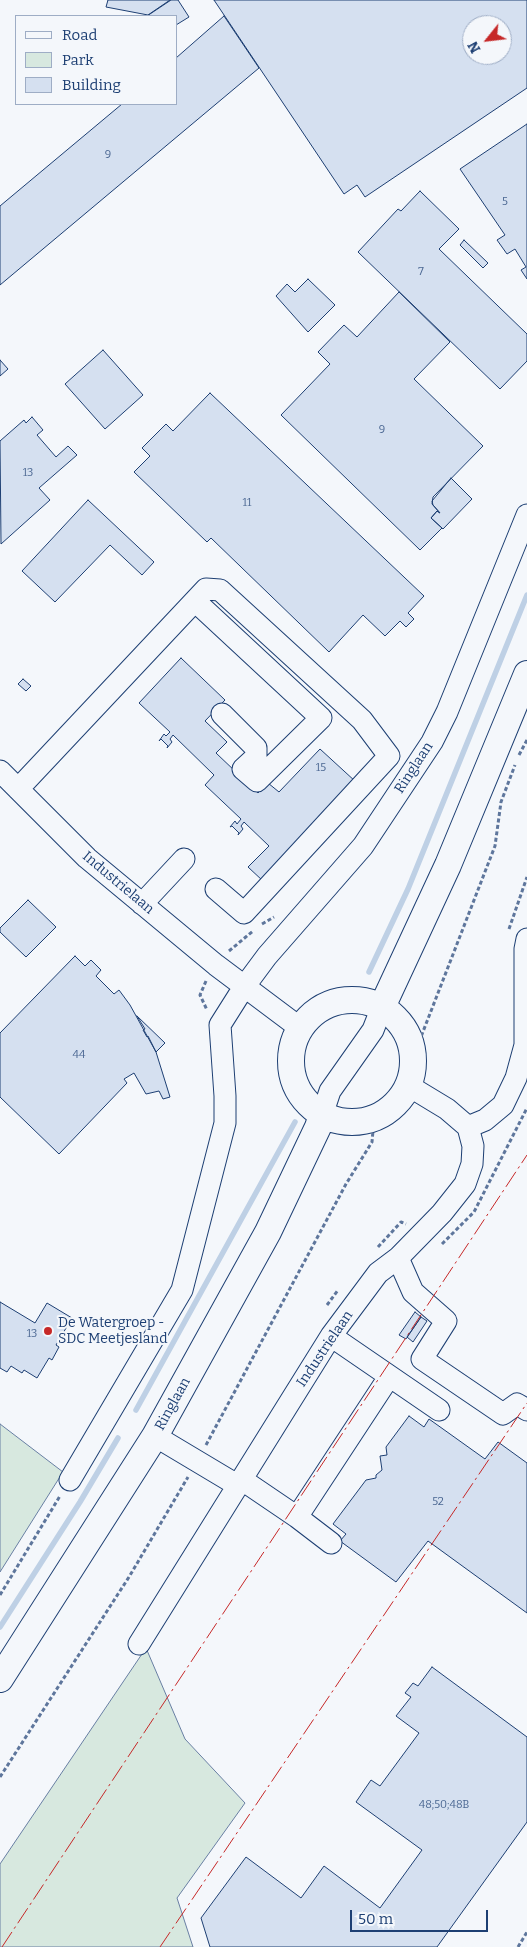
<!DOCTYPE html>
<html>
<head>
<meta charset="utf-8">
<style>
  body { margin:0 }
  #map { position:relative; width:527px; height:1947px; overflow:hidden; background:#f4f7fb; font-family:Bitter,serif }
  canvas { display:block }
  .legend { position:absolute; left:15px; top:15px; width:162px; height:90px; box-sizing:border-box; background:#f4f7fb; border:1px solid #9eadc5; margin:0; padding:6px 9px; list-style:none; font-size:15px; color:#1d3f73 }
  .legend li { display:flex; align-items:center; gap:10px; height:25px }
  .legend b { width:25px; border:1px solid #9eadc5 }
  .north { position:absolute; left:462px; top:15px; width:50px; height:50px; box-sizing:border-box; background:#f4f7fb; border:1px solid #9eadc5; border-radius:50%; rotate:241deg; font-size:14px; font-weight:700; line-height:20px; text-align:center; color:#1d3f73 }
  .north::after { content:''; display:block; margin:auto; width:18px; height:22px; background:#c62828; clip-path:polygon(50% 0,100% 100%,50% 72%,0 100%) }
  .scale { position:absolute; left:350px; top:1910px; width:138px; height:22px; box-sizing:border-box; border:2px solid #1d3f73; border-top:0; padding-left:6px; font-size:15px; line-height:18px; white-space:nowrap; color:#1d3f73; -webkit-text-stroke:4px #f4f7fb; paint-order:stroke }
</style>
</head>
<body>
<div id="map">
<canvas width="527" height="1947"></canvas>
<ul class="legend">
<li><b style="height:6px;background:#f4f7fb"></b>Road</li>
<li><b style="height:14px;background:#d7e8df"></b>Park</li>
<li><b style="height:14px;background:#d5e0f0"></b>Building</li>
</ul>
<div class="north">N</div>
<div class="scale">50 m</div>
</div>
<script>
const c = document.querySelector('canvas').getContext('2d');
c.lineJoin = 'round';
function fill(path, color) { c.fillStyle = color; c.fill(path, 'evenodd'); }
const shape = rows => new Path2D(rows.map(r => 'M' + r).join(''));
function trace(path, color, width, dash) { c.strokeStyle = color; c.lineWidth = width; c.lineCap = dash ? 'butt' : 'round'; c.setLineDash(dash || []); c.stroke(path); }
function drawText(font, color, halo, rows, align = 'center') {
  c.font = font + ' Bitter,serif'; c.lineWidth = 4; c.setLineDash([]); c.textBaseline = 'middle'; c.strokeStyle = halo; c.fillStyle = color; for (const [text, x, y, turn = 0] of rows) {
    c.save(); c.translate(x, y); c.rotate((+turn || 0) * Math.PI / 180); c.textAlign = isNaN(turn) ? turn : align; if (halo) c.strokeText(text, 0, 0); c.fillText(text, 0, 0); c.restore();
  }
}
const green = shape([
  [0,1424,63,1472,0,1572,0,1424],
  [146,1648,185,1739,245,1803,177,1898,193,1947,0,1947,0,1864,146,1648]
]);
const stream = shape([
  [369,972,408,889,527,595],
  [136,1410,295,1122],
  [0,1627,80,1502,118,1438]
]);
const building = shape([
  [108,0,170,0,148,15,106,7,108,0],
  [171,0,178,0,189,17,176,25,176,16,147,16,171,0],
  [214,0,527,0,527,88,365,197,357,185,344,194,214,0],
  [472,25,502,25,502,55,472,55,472,25],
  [224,16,259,68,0,285,0,206,122,104,176,104,176,58,224,16],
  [527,124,527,279,521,270,526,267,515,249,507,254,497,240,505,235,460,169,527,124],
  [420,191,459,229,439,249,527,334,527,361,500,389,358,252,398,209,401,211,420,191],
  [464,240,488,263,483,268,460,245,464,240],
  [308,279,335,305,308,332,276,296,287,284,295,292,308,279],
  [399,292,450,342,414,379,483,446,433,497,432,504,440,513,437,511,431,518,442,528,420,550,281,415,330,364,318,352,344,325,357,337,399,292],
  [103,350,143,395,105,429,65,384,103,350],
  [0,360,8,369,0,376,0,360],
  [210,393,424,596,408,613,414,619,406,627,400,621,385,636,363,615,329,652,211,538,207,542,134,472,150,456,142,448,166,424,173,431,210,393],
  [32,417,43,430,37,435,56,457,68,446,77,455,39,488,50,500,1,544,0,441,24,420,26,423,32,417],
  [451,478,472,499,443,529,431,518,437,511,440,513,433,505,432,501,451,478],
  [88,500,154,562,142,575,110,545,55,602,22,571,88,500],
  [181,658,225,700,205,721,227,742,216,753,258,793,268,783,279,792,320,749,356,782,263,881,248,867,269,846,244,822,241,826,243,829,238,835,239,833,232,826,230,827,235,821,237,824,241,819,205,785,214,775,173,735,170,739,172,742,167,748,168,746,161,739,159,741,164,734,166,736,170,732,139,703,181,658],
  [23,679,31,686,26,691,18,684,23,679],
  [28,900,56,927,26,957,0,932,0,928,28,900],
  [75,956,85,966,91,960,101,970,96,976,114,994,119,990,130,1005,156,1052,170,1097,163,1099,159,1091,146,1094,134,1073,124,1079,127,1083,59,1154,0,1097,0,1033,75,956],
  [137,1016,165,1043,156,1052,148,1036,147,1037,143,1030,145,1029,137,1016],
  [0,1302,35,1323,47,1303,72,1318,56,1345,59,1347,52,1360,49,1358,37,1378,24,1370,22,1373,11,1366,7,1372,0,1368,0,1302],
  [415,1312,421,1317,406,1339,399,1335,415,1312],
  [421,1317,427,1321,413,1342,407,1337,421,1317],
  [409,1416,424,1427,429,1419,485,1459,498,1442,527,1463,527,1613,428,1541,396,1582,340,1541,346,1534,333,1524,366,1480,376,1478,376,1475,382,1470,380,1456,387,1455,386,1447,409,1416],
  [432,1667,527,1737,527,1822,437,1947,210,1947,201,1918,246,1857,301,1898,324,1866,380,1908,422,1850,356,1802,371,1780,380,1786,419,1733,396,1716,411,1697,405,1693,413,1683,418,1686,432,1667]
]);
const path = shape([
  [519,755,527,740],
  [262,924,274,917],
  [509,929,527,877],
  [229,951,253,931],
  [206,981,200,995,207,1010],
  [419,1042,495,846,501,802,515,765],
  [442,1244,474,1212,527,1108],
  [378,1247,401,1222,406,1224],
  [327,1305,338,1290],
  [206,1445,346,1184,372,1142,374,1119],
  [0,1595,60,1496],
  [0,1777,129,1577,188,1477],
  [518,1947,527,1932]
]);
const minor = shape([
  [195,601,321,718,257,781,243,769,256,757,256,748,222,714],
  [0,771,87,858,216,965,300,1028],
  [18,789,206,589,220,590,362,720,389,756,244,913,216,889],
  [142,904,184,859],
  [322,1115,330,1091,373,1030,382,1007],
  [468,1127,485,1120,503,1105,516,1078,525,1045,525,949,527,939],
  [398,1258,413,1292,446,1321,422,1359,503,1414,517,1404,527,1410],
  [331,1336,439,1410],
  [155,1436,237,1485],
  [241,1479,297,1517],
  [70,1480,182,1290,225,1123,225,1096,220,1025,244,987,267,956,363,846,432,742,447,712,527,515],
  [331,1543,297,1517,389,1377],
  [139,1644,331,1336,378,1273,398,1258,442,1213,465,1184,472,1164,473,1146,468,1127,447,1109,409,1086]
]);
const major = shape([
  '291 1061a61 61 0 1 1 122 0a61 61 0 1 1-122 0Z',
  [382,1007,448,865,527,674],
  [0,1679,155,1436,268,1232,318,1127,322,1115]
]);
const power = shape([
  [2,1947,527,1155],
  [160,1947,527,1403]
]);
const markers = [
  [48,1331,5,"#c62828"]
];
const numberNames = [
  ["9",108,155],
  ["5",505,202],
  ["7",421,272],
  ["9",382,430],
  ["13",28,473],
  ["11",247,503],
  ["15",321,768],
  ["44",79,1055],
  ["13",32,1334],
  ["52",438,1502],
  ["48;50;48B",444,1805]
];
const streetNames = [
  ["Ringlaan",414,768,-57],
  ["Industrielaan",118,883,40],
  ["Industrielaan",325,1349,-56],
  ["Ringlaan",173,1404,-61]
];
const poiNames = [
  ["De Watergroep -",58,1323],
  ["SDC Meetjesland",58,1339]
];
fill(green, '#d7e8df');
trace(green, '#687fa3', 1);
trace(stream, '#bed0e5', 5.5);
fill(building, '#d5e0f0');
trace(building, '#1d3f73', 1);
trace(minor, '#1d3f73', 23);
trace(major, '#1d3f73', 28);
trace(path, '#5e769c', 3, [4, 2.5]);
trace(minor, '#f4f7fb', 21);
trace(major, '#f4f7fb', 26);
trace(power, '#c62828', 1, [18, 4, 2.5, 4]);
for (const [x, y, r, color] of markers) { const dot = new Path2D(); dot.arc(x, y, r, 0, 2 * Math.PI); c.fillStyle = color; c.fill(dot); trace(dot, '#f4f7fb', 2); }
drawText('11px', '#4b6792', null, numberNames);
drawText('14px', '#1d3f73', '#f4f7fb', streetNames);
drawText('14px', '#1d3f73', '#f4f7fb', poiNames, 'left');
</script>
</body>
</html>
